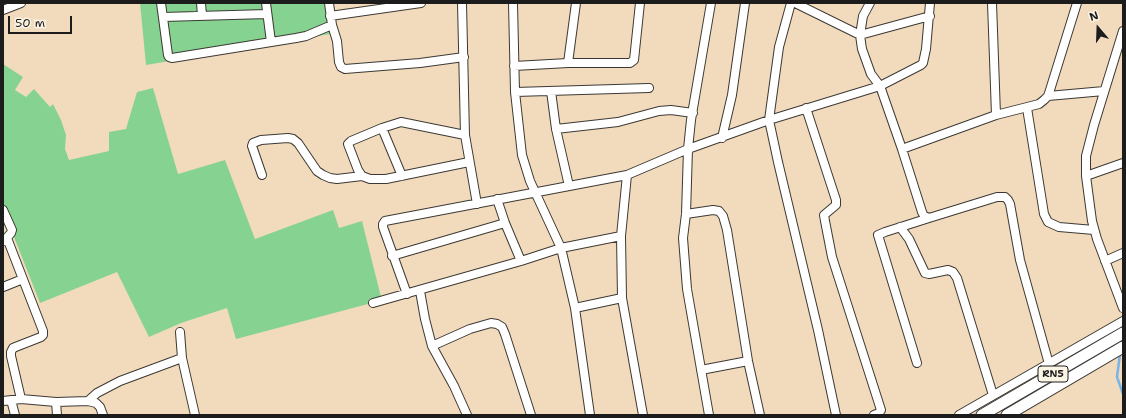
<!DOCTYPE html>
<html>
<head>
<meta charset="utf-8">
<style>
  body { margin:0 }
  #map { position:relative; width:1126px; height:418px; overflow:hidden; background:#f2dbbc; font-family:"Shantell Sans",sans-serif }
  canvas { display:block }
  .frame { position:absolute; inset:0; border:4px solid #1c1c1c; pointer-events:none }
  .north { position:absolute; left:1078px; top:8px; width:40px; height:40px; -webkit-text-stroke:3px #fcf5e5; paint-order:stroke; rotate:341deg; font-size:11px; font-weight:700; line-height:16px; text-align:center; color:#1c1c1c }
  .north::after { content:''; display:block; margin:auto; width:14px; height:18px; background:#1c1c1c; clip-path:polygon(50% 0,100% 100%,50% 72%,0 100%) }
  .scale { position:absolute; left:8px; top:16px; width:64px; height:18px; box-sizing:border-box; border:2px solid #1c1c1c; border-top:0; padding-left:5px; font-size:12px; line-height:14px; white-space:nowrap; color:#1c1c1c; -webkit-text-stroke:3px #fcf5e5; paint-order:stroke }
</style>
</head>
<body>
<div id="map">
<canvas width="1126" height="418"></canvas>
<div class="frame"></div>
<div class="north">N</div>
<div class="scale">50 m</div>
</div>
<script>
const c = document.querySelector('canvas').getContext('2d');
c.lineJoin = 'round';
function fill(path, color) { c.fillStyle = color; c.fill(path, 'evenodd'); }
const shape = rows => new Path2D(rows.map(r => 'M' + r).join(''));
function trace(path, color, width, dash) { c.strokeStyle = color; c.lineWidth = width; c.lineCap = dash ? 'butt' : 'round'; c.setLineDash(dash || []); c.stroke(path); }
function drawText(font, color, halo, rows, align = 'center') {
  c.font = font + ' "Shantell Sans",sans-serif'; c.lineWidth = 3; c.setLineDash([]); c.textBaseline = 'middle'; c.strokeStyle = halo; c.fillStyle = color; for (const [text, x, y, turn = 0] of rows) {
    c.save(); c.translate(x, y); c.rotate((+turn || 0) * Math.PI / 180); c.textAlign = isNaN(turn) ? turn : align; if (halo) c.strokeText(text, 0, 0); c.fillText(text, 0, 0); c.restore();
  }
}
const green = shape([
  [140,3,330,3,330,34,146,65],
  [3,64,23,77,15,90,26,97,34,89,50,107,53,104,61,120,66,135,65,149,69,160,109,151,109,132,126,129,137,92,153,88,178,174,225,160,255,239,333,210,339,228,362,221,383,305,368,304,236,339,227,308,181,323,149,337,117,272,40,303,3,209]
]);
const stream = shape([
  [1120,354,1117,377,1123,394]
]);
const minor = shape([
  [161,3,168,55,169,57,172,58,296,38,306,36,332,25],
  [201,3,202,16],
  [266,3,271,42],
  [329,3,332,25,337,41,339,62,341,67,345,69,420,63,464,57],
  [462,3,465,135,477,204],
  [513,3,515,92,522,155,530,181,561,248,575,308,590,415],
  [791,3,779,47,769,120,778,162,818,330,836,415],
  [795,3,860,35,930,16],
  [870,3,863,16,860,35,862,49,871,74,880,86,902,149,922,212,924,216,929,218,997,197,1005,197,1008,200,1010,204,1020,260,1049,364],
  [992,3,996,115],
  [3,10,21,3],
  [330,16,421,3],
  [163,17,267,14],
  [1123,31,1094,125,1086,156,1086,176,1092,221,1097,239,1123,308],
  [568,63,576,3],
  [514,66,568,63,630,63,634,60,640,3],
  [551,91,556,129,569,186],
  [515,92,649,88],
  [1048,96,1104,91],
  [806,108,836,200,836,205,824,215,825,221,832,257,881,410,879,413,874,415],
  [1027,108,1044,214,1048,222,1059,227,1094,230],
  [382,128,402,176],
  [556,129,618,122,659,111,671,110,693,113],
  [465,135,401,122,382,128,351,141,348,144,358,170,362,176,370,179,386,179,469,162],
  [722,138,732,95,745,3],
  [902,149,996,115,1039,104,1044,100,1048,96,1050,90,1077,3],
  [262,175,252,146,253,143,261,140,288,138,293,139,298,143,317,171,323,175,330,178,337,179,362,176],
  [627,175,621,236,622,298,643,415],
  [1086,176,1123,163],
  [497,199,505,223,521,261],
  [3,210,12,230,11,233,4,241],
  [686,214,713,210,719,211,723,216,727,230,748,361,760,415],
  [900,227,909,239,925,273,929,274,948,270,953,272,957,278,993,395],
  [7,238,43,331,43,335,41,337,18,346,13,348,11,352,11,356,21,399],
  [392,256,505,223],
  [1105,261,1123,253],
  [3,287,23,279],
  [420,291,425,319,432,346,454,386,467,415],
  [407,294,383,227,383,224,385,221,627,175,688,149,769,120,880,86,921,65,923,63,926,49,930,3],
  [373,303,521,261,561,248,621,236],
  [575,308,622,298],
  [180,332,182,358,195,415],
  [432,346,470,329,491,323,497,324,502,327,505,334,531,415],
  [917,363,878,235,885,232,929,218],
  [701,370,748,361],
  [11,400,15,415],
  [3,401,21,399,56,402,88,401,96,403,100,407,103,415],
  [88,401,97,393,120,381,182,358],
  [56,402,57,415],
  [709,415,687,289,683,238,686,214,688,149,691,120,711,3],
  [959,415,1123,321]
]);
const major = shape([
  [982,415,1123,333],
  [1007,415,1123,347]
]);
const shields = [
  [1053,374,30]
];
const shieldNames = [
  ["RN5",1053,374]
];
fill(green, '#86d391');
trace(stream, '#79b3ea', 2.5);
trace(minor, '#3c3934', 10);
trace(major, '#3c3934', 13);
trace(minor, '#fff', 8);
trace(major, '#fff', 11);
for (const [x, y, w] of shields) { const box = new Path2D(); box.roundRect(x - w / 2, y - 8, w, 16, 3); c.fillStyle = '#fcf5e5'; c.fill(box); trace(box, '#1c1c1c', 1); }
drawText('bold 10px', '#1c1c1c', null, shieldNames);
</script>
</body>
</html>
